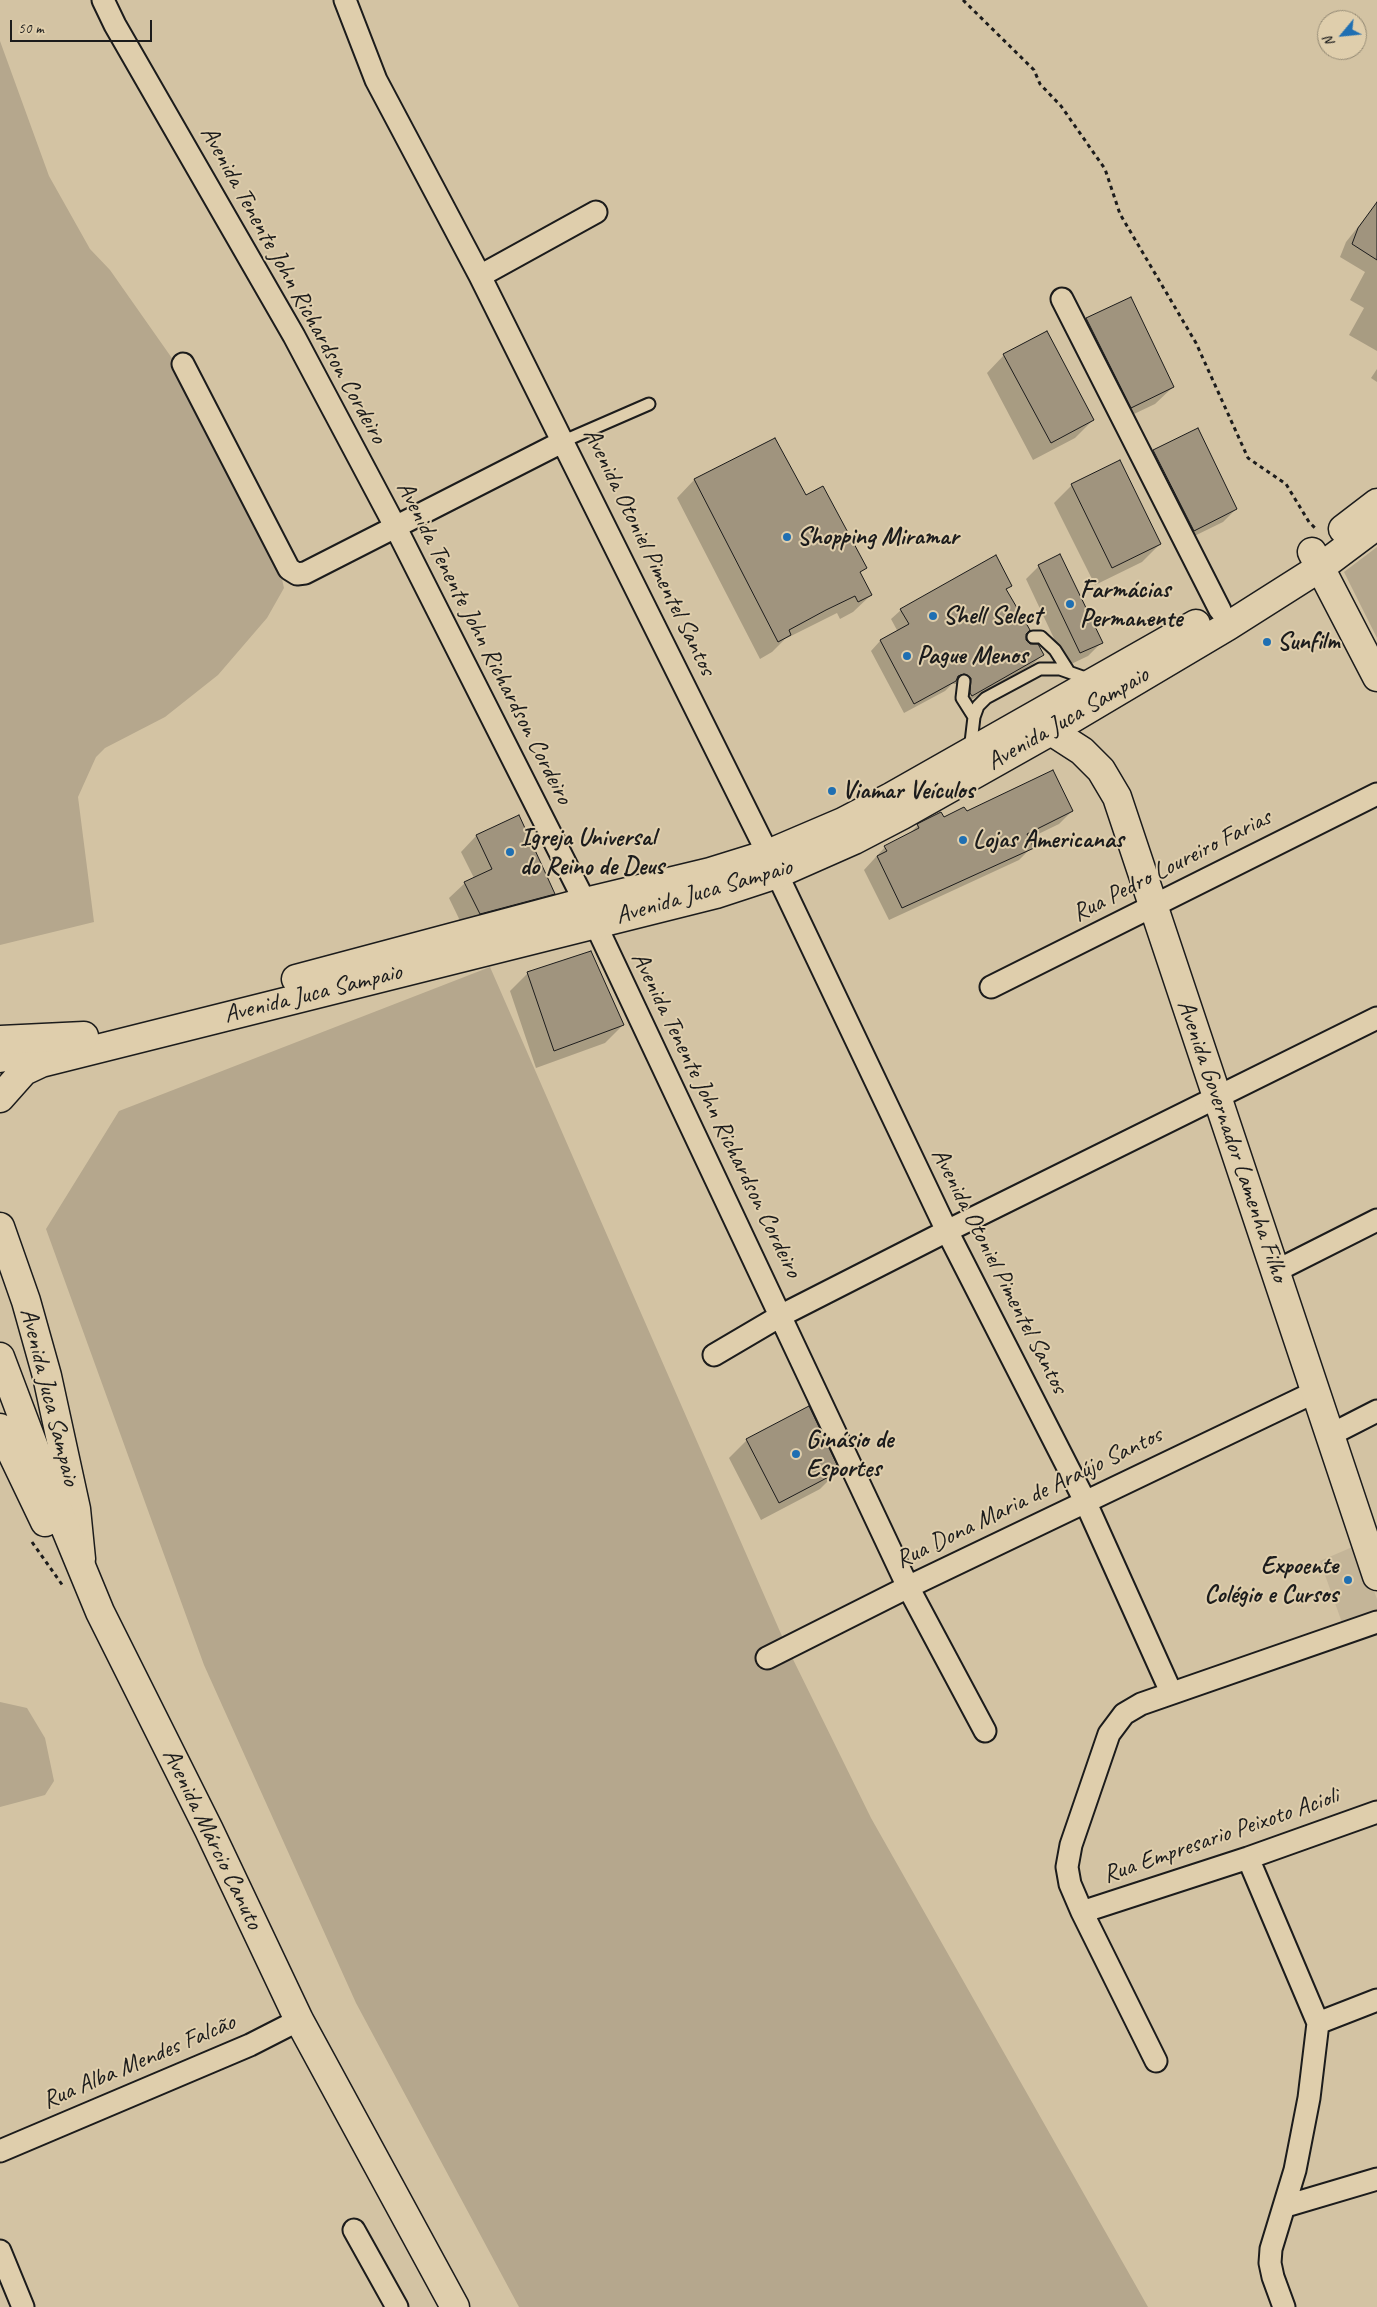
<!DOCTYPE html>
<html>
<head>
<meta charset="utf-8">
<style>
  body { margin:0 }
  #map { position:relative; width:1377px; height:2307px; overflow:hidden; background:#d3c3a3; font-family:Caveat,sans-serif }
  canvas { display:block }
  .north { position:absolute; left:1317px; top:10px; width:50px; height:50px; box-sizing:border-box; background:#dfceac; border:1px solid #918772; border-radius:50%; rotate:242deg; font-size:14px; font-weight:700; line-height:20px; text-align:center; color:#1c1c1c }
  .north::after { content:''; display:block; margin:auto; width:18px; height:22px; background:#1f6fb2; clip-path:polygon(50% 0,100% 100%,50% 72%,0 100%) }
  .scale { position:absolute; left:10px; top:20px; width:142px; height:22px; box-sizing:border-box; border:2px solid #1c1c1c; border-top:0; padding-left:6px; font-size:15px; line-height:18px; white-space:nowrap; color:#1c1c1c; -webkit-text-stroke:4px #dfceac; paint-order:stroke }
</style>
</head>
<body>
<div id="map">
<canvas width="1377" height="2307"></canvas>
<div class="north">N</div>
<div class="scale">50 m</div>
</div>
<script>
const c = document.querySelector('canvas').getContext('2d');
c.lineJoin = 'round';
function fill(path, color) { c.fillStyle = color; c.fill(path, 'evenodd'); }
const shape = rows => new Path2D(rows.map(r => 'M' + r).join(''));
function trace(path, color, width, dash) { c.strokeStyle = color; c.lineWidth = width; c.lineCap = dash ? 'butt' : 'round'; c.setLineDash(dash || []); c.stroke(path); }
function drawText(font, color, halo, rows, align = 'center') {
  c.font = font + ' Caveat,sans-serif'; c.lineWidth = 4; c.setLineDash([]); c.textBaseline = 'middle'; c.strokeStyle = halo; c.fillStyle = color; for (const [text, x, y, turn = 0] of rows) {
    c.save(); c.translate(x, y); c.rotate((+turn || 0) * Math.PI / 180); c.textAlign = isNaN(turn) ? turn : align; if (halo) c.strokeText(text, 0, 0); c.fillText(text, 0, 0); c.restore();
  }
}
const built = shape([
  [1357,1545,1377,1599,1377,1620,1345,1631,1320,1561]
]);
const green = shape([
  [0,41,49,176,90,249,110,270,207,408,281,575,284,588,267,618,218,675,165,717,105,748,96,757,78,797,94,922,0,945],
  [1377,547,1377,638,1344,572],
  [490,967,785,1643,871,1818,1148,2307,519,2307,356,2003,204,1665,46,1229,119,1111],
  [0,1702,27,1708,45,1738,54,1781,45,1795,0,1807]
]);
const shadow = shape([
  [1377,203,1377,351,1349,335,1364,308,1350,300,1365,272,1340,257,1346,242],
  [1130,298,1173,387,1155,404,1113,424,1069,337,1087,319],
  [1004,355,1093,420,1075,438,1033,460,987,373],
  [1377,369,1377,382,1371,378],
  [1197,430,1236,509,1223,522,1180,543,1140,464,1154,451],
  [775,440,805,497,866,568,860,573,871,595,853,612,840,619,837,613,785,639,772,652,760,659,677,498,694,480],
  [1072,485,1160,544,1142,562,1095,585,1054,503],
  [1039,566,1101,643,1088,656,1067,666,1026,579],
  [1010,586,1006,590,1025,633,1025,641,1042,655,1033,664,962,705,958,684,952,684,945,691,904,713,871,651,880,641,898,632,891,619,901,610],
  [1072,811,1059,824,1028,839,1032,847,1019,860,889,920,864,870,885,847,907,836,918,825,966,813],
  [518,817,553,894,538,909,464,929,449,898,465,883,474,878,461,852,476,836],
  [528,973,623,1025,605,1043,536,1068,510,991],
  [808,1408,838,1471,820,1489,761,1520,729,1458,747,1440]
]);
const building = shape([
  [1377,202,1377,260,1352,244,1358,228,1377,202],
  [1131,297,1174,387,1131,408,1086,318,1131,297],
  [1047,331,1094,420,1051,443,1003,354,1047,331],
  [1198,428,1237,509,1194,531,1153,450,1198,428],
  [775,438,806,495,823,486,867,568,860,572,872,595,858,602,855,596,826,610,789,630,791,635,778,642,694,479,775,438],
  [1120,460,1161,544,1112,568,1071,484,1120,460],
  [1060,554,1103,643,1080,653,1038,565,1060,554],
  [996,555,1012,586,1006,589,1030,630,1026,634,1026,640,1030,644,1038,644,1044,655,972,696,970,693,971,678,964,674,958,676,956,681,914,704,880,640,909,624,900,609,996,555],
  [1053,770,1073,811,1027,834,1034,848,902,908,877,856,887,851,884,846,919,828,917,824,941,812,944,817,964,807,967,811,1053,770],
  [519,815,555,894,480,914,464,882,492,869,476,835,519,815],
  [591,951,624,1025,554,1051,527,972,591,951],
  [809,1406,840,1471,779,1503,746,1439,809,1406]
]);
const path = shape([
  [963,0,1034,70,1040,84,1061,106,1105,169,1120,214,1196,343,1248,458,1286,484,1309,522,1317,530],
  [32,1542,63,1586]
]);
const service = shape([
  [564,441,649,404],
  [1033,637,1041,637,1055,650,1069,672],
  [964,681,962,698,974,717],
  [970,751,974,717,978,706,986,698,1040,669,1060,669,1091,680]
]);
const minor = shape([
  [103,0,115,25,294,336,395,526,585,902,908,1587,985,1731],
  [345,0,376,80,480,276,768,854],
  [480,276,596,212],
  [1062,299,1220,610],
  [183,364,289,569,297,574,305,573,564,441],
  [777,874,947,1231,1085,1501,1171,1692],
  [991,987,1377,794],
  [1276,1271,1377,1220],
  [714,1355,782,1315,947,1231,1377,1018],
  [1330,1435,1377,1411],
  [767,1658,908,1587,1317,1391],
  [1248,1858,1318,2023,1309,2098,1295,2170,1271,2249,1270,2263,1273,2277,1284,2307],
  [1082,1912,1248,1858,1377,1812],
  [1318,2023,1377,2000],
  [1156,2061,1082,1912,1070,1884,1067,1867,1071,1845,1109,1734,1124,1714,1141,1704,1377,1622],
  [0,2151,250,2045,299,2020],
  [1286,2206,1377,2179],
  [354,2230,397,2307],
  [0,2251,23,2307]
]);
const tertiary = shape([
  [1312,552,1377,677],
  [1051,731,1082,751,1101,770,1117,797,1377,1576]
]);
const secondary = shape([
  [1343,529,1377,503],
  [296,979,585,902,710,872,768,854,843,822,891,797,1196,624],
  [0,1058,49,1046],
  [0,1098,24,1071,41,1063,716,894,777,874,854,840,902,815,1051,731,1228,626,1321,567,1377,525],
  [0,1227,26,1301,47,1376,76,1509,81,1559]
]);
const primary = shape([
  [0,1040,84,1036],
  [0,1357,55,1503,100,1612,209,1830,299,2020,455,2307],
  [0,1428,45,1522]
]);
const markers = [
  [787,537,5,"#1f6fb2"],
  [1070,604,5,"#1f6fb2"],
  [933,616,5,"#1f6fb2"],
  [1267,642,5,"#1f6fb2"],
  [907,656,5,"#1f6fb2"],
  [832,791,5,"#1f6fb2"],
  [963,840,5,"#1f6fb2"],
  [510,852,5,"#1f6fb2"],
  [796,1454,5,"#1f6fb2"],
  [1348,1580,5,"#1f6fb2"]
];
const streetNames = [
  ["Avenida Tenente John Richardson Cordeiro",293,285,61],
  ["Avenida Otoniel Pimentel Santos",649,552,64],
  ["Avenida Tenente John Richardson Cordeiro",484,643,63],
  ["Avenida Juca Sampaio",1068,719,-30],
  ["Rua Pedro Loureiro Farias",1172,866,-27],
  ["Avenida Juca Sampaio",704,892,-16],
  ["Avenida Juca Sampaio",313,994,-14],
  ["Avenida Tenente John Richardson Cordeiro",716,1115,64],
  ["Avenida Governador Lamenha Filho",1232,1141,71],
  ["Avenida Otoniel Pimentel Santos",999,1271,63],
  ["Avenida Juca Sampaio",49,1397,76],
  ["Rua Dona Maria de Araújo Santos",1029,1498,-26],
  ["Rua Empresario Peixoto Acioli",1221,1836,-19],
  ["Avenida Márcio Canuto",212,1839,64],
  ["Rua Alba Mendes Falcão",139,2062,-23]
];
const poiNames = [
  ["Shopping Miramar",797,537],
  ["Farmácias",1080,590],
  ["Permanente",1080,619],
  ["Shell Select",943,616],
  ["Sunfilm",1277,642],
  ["Pague Menos",917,656],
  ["Viamar Veículos",842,791],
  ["Igreja Universal",520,838],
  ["do Reino de Deus",520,867],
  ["Lojas Americanas",973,840],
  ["Ginásio de",806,1440],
  ["Esportes",806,1469],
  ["Expoente",1338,1566,"right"],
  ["Colégio e Cursos",1338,1595,"right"]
];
fill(built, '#c4b598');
fill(green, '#b5a78d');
fill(shadow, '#0003');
fill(building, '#a0947e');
trace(building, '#1c1c1c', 1);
trace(service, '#1c1c1c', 15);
trace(minor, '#1c1c1c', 25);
trace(tertiary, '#1c1c1c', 31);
trace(secondary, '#1c1c1c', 31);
trace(primary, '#1c1c1c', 31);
trace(path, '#1c1c1c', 3, [4, 4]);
trace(service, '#dfceac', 11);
trace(minor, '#dfceac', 21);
trace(tertiary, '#dfceac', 28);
trace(secondary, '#dfceac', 28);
trace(primary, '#dfceac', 28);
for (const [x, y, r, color] of markers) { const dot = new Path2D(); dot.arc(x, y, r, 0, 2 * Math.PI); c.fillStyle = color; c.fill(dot); trace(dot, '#dfceac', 2); }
drawText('25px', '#1c1c1c', '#dfceac', streetNames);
drawText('bold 25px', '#1c1c1c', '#dfceac', poiNames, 'left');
</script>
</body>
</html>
